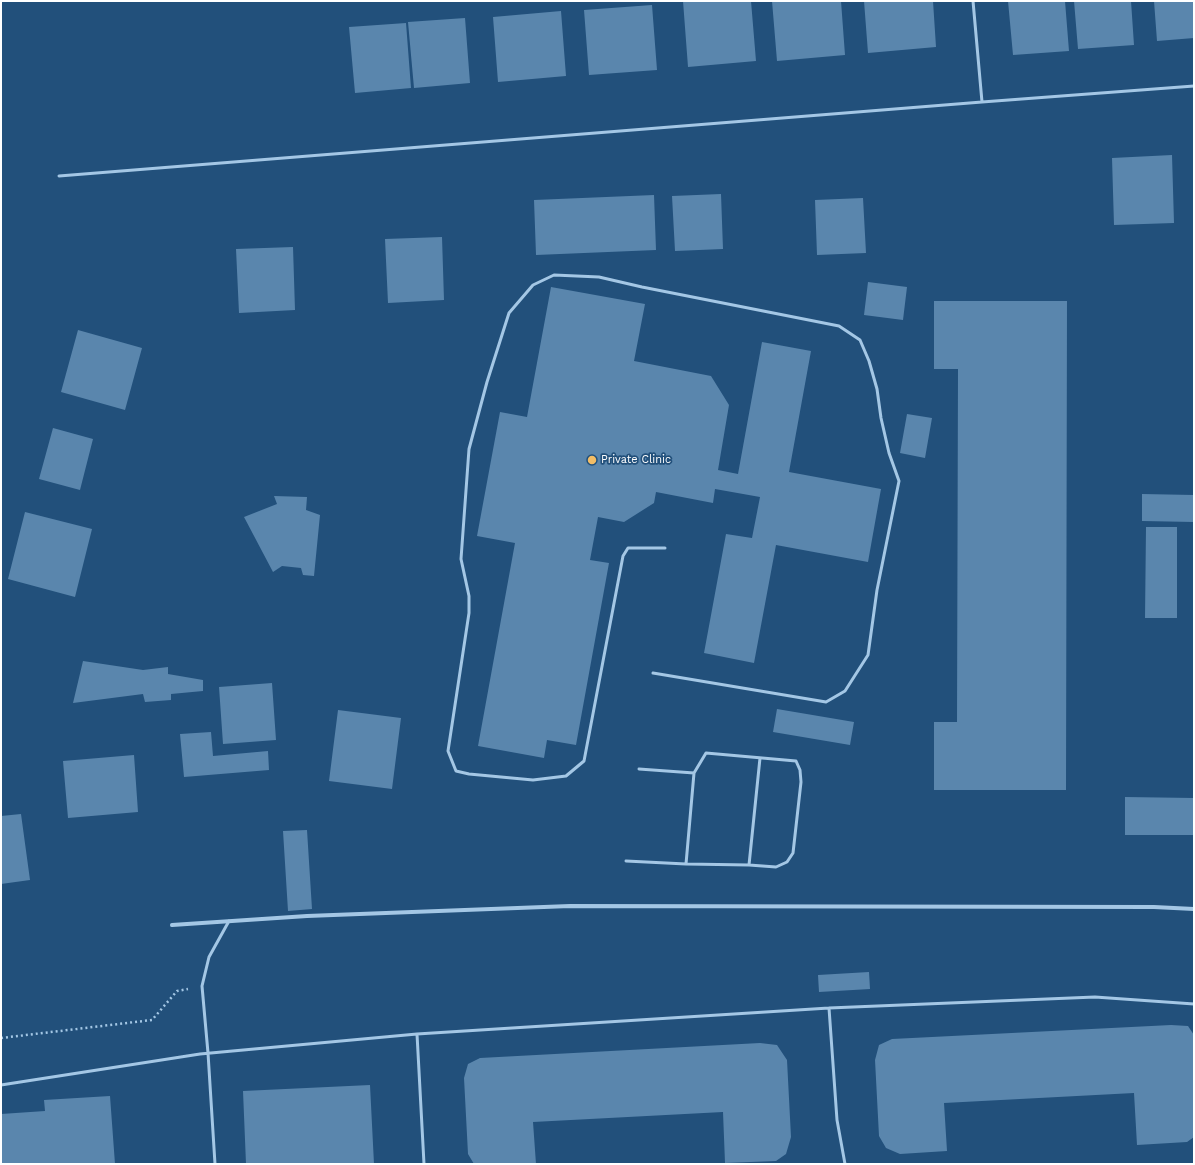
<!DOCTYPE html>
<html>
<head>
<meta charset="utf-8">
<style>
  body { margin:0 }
  #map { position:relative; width:1195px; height:1165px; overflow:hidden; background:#22507b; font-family:"Work Sans",sans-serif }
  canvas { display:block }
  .frame { position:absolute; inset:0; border:2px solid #fff; pointer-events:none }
</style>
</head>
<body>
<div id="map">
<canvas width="1195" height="1165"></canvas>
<div class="frame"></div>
</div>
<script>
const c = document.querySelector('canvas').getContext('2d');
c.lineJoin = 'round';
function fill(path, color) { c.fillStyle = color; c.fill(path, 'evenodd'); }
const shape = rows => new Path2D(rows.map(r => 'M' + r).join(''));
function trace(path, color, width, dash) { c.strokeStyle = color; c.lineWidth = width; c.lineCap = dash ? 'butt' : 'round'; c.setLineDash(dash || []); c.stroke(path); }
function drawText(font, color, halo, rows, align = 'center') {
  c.font = font + ' "Work Sans",sans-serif'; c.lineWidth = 3.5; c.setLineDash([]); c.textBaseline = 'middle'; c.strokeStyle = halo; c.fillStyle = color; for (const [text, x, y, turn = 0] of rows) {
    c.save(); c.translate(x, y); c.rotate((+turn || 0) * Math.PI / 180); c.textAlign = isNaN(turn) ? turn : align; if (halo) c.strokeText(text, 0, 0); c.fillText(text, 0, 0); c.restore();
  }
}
const building = shape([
  [683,1,751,1,756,61,688,67],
  [772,1,841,1,845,55,777,61],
  [864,1,933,1,936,47,868,53],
  [1008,1,1065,1,1069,51,1013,55],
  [1074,1,1131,1,1134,45,1078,49],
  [1154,1,1194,1,1194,38,1157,41],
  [652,5,657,70,589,75,584,10],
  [561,11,566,76,498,82,493,17],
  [465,18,470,83,414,88,408,22],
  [406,23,411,88,355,93,349,27],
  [1172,155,1174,223,1114,225,1112,158],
  [721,194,723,249,675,251,672,196],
  [654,195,656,250,536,255,534,200],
  [863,198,866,253,817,255,815,200],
  [442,237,444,300,388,303,385,239],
  [293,247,295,310,239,313,236,249],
  [868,282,907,287,903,320,864,315],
  [551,287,645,304,634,361,711,376,729,405,718,470,738,474,762,342,811,351,789,472,881,489,868,562,776,545,754,663,704,653,726,534,752,538,760,497,715,489,713,503,656,492,654,503,624,522,598,517,590,560,609,563,576,745,547,740,544,758,478,746,515,543,477,536,500,412,527,417],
  [934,301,1067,301,1066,790,934,790,934,722,957,722,958,369,934,369],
  [78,330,142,348,125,410,61,392],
  [907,414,932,418,925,458,900,453],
  [53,428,93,439,80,490,39,479],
  [1142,494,1194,495,1194,522,1142,521],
  [274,496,307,497,306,510,320,515,314,576,303,575,301,568,282,566,273,572,244,517,277,504],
  [25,512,92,529,75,597,8,579],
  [1146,527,1177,527,1177,618,1145,618],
  [83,661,143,670,168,667,168,674,203,680,203,691,171,694,171,700,145,702,143,694,73,703],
  [272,683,276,740,223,744,219,687],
  [777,709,854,722,850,745,773,732],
  [338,710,401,718,392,789,329,781],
  [211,732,213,756,268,751,269,770,184,777,180,734],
  [134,755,138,812,68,818,63,761],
  [1125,797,1194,798,1194,835,1125,835],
  [21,814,30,880,1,884,1,816],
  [307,830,312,909,288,911,283,831],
  [869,972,870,989,819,992,818,975],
  [1171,1025,1188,1026,1194,1035,1194,1137,1187,1142,1137,1145,1134,1093,944,1103,947,1151,900,1154,886,1148,879,1136,875,1060,879,1045,892,1039],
  [760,1043,777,1045,787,1060,791,1137,786,1154,776,1161,725,1163,723,1112,533,1122,536,1164,474,1164,468,1154,464,1078,468,1064,480,1058],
  [370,1085,374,1164,246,1164,243,1091],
  [110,1096,115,1164,1,1164,1,1114,45,1111,44,1100]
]);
const path = shape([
  [1,1038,152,1020,177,991,188,989]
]);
const service = shape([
  [973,1,982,102],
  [59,176,982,102,1194,86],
  [653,673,826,702,845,691,868,655,877,590,899,481,889,453,881,418,877,389,869,361,860,340,839,326,642,287,599,277,554,275,533,285,509,313,487,382,469,449,461,559,469,596,469,613,448,751,456,771,469,774,533,780,566,776,584,761,623,556,628,548,665,548],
  [639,769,694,773],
  [626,861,686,864,749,865,776,867,787,862,793,853,801,782,800,770,796,761,706,753,694,773,686,864],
  [749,865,760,758],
  [829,1008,837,1120,845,1164],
  [417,1034,424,1164],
  [1,1085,200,1054,417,1034,829,1008,1095,997,1194,1004],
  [215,1164,208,1053,202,986,209,957,229,921]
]);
const minor = shape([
  [172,925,307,916,570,906,1154,907,1194,909]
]);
const markers = [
  [592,460,5,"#f2bd66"]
];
const poiNames = [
  ["Private Clinic",601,460]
];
fill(building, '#5a86ad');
trace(path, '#a4c7e5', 2.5, [2, 3]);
trace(service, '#a4c7e5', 3);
trace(minor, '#a4c7e5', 4);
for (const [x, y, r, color] of markers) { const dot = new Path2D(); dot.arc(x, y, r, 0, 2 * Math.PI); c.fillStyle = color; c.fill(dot); trace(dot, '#22507b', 1.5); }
drawText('11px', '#fff', '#22507b', poiNames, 'left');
</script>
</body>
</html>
